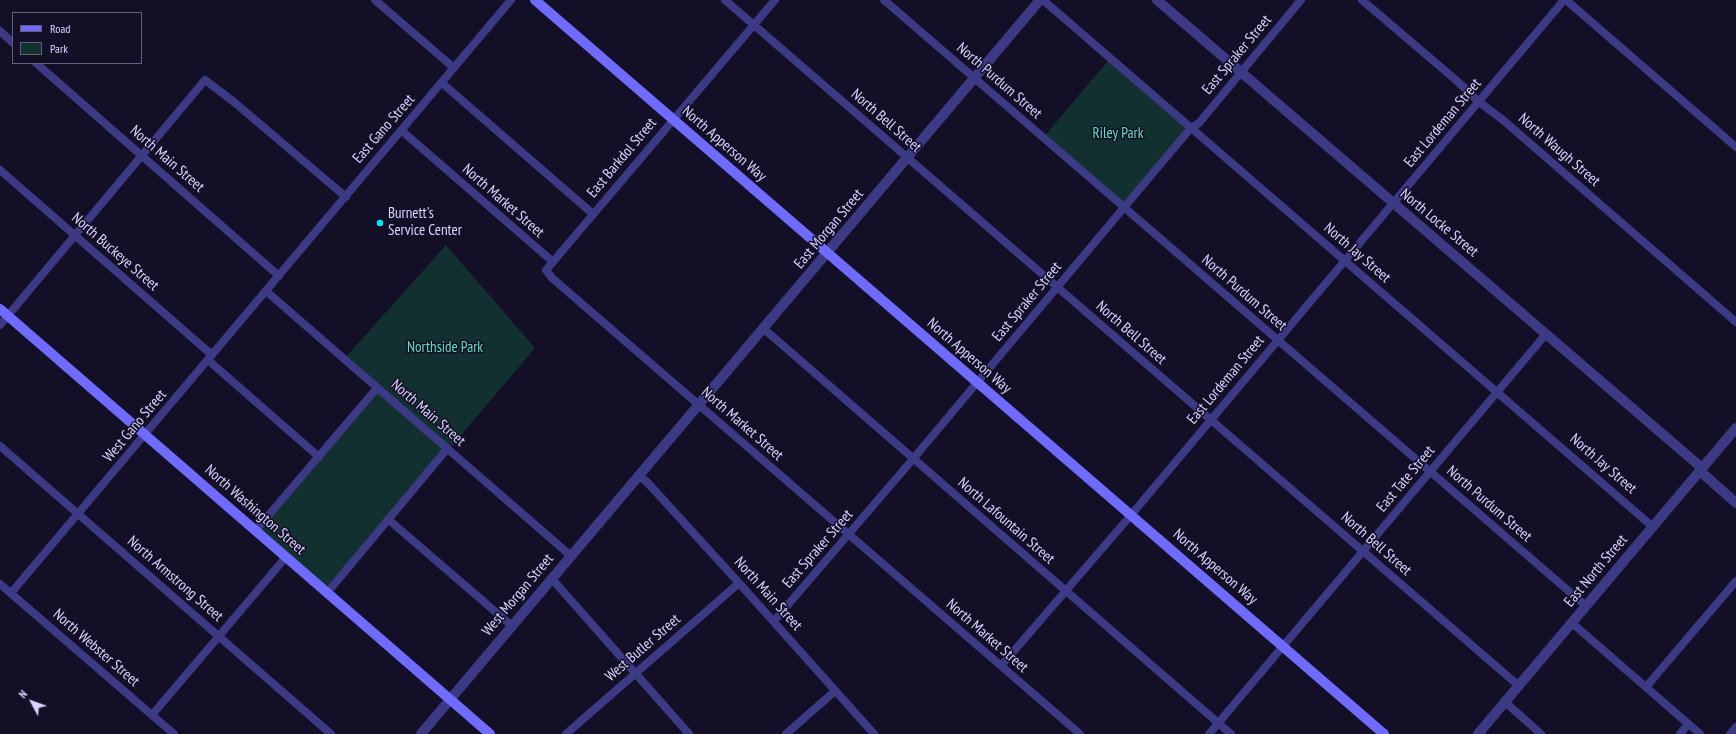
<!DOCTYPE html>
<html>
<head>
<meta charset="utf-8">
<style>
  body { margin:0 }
  #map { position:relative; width:1736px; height:734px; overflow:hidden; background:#130f26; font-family:"PT Sans Narrow",sans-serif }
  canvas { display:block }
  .legend { position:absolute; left:12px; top:12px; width:130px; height:52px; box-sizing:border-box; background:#130f26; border:1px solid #625e7d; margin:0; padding:5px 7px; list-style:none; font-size:12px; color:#d9d4ff }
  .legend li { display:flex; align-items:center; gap:8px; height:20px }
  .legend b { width:20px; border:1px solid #625e7d }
  .north { position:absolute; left:12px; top:682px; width:40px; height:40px; -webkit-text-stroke:3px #130f26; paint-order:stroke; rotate:311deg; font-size:11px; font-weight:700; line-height:16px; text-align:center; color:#d9d4ff }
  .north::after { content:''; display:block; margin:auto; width:14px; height:18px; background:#d9d4ff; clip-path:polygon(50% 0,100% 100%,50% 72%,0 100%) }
</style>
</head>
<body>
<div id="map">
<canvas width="1736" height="734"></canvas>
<ul class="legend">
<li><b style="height:5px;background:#6f6bff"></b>Road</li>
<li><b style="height:11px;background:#12302f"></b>Park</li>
</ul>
<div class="north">N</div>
</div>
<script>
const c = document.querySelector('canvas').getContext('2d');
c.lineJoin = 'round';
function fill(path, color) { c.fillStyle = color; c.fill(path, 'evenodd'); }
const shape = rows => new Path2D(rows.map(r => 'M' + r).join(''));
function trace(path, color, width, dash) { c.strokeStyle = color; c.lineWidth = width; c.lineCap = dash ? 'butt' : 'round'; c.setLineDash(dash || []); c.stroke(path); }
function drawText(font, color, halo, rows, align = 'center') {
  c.font = font + ' "PT Sans Narrow",sans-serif'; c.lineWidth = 3; c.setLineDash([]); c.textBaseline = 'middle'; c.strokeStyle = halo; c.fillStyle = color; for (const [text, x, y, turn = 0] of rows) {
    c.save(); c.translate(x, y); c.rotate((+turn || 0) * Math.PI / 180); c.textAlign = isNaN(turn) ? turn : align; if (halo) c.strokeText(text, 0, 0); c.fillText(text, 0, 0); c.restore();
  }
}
const green = shape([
  [1110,58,1191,128,1124,208,1043,138],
  [446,245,535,348,327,593,256,530,377,388,344,359]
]);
const minor = shape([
  [375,0,454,68],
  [725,0,1519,686],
  [775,0,546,270,552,278,1080,734],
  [884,0,1586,606],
  [1043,0,1653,527],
  [1362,0,1457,81,1479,102,1503,120,1736,322],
  [1566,0,1736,147],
  [0,31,13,43],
  [36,63,279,276],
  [442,83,593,214],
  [402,131,552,261],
  [0,170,212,355],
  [266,291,571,556],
  [0,325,205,80,234,102,346,197],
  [764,329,1231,734],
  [208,360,319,457],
  [0,446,331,734],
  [638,475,647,482,739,583,874,734],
  [389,520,512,626],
  [256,530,377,388],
  [552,579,689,734],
  [0,584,174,734],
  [11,593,511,0],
  [327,593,447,449],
  [774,621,913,459,1158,167,1191,128,1199,123,1301,0],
  [1572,623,1700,734],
  [1001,666,1131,515,1564,0],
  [1646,687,1736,581],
  [1505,702,1541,734],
  [152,715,286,557],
  [566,734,739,583],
  [786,734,835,691],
  [1209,734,1546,334],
  [1680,734,1688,724],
  [1730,734,1736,727]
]);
const tertiary = shape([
  [1157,0,1702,468],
  [1700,471,1736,503],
  [421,734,1040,0],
  [1478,734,1736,428]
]);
const secondary = shape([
  [535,0,1384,734],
  [0,309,490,734]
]);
const markers = [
  [380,223,4,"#00e5ff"]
];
const streetNames = [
  ["East Spraker Street",1237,55,-50],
  ["North Purdum Street",999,81,41],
  ["North Bell Street",886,121,41],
  ["East Lordeman Street",1443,123,-50],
  ["East Gano Street",384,129,-49],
  ["North Apperson Way",724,144,41],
  ["North Waugh Street",1559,150,41],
  ["East Barkdol Street",622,158,-50],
  ["North Main Street",167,159,41],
  ["North Market Street",503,201,41],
  ["North Locke Street",1439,223,40],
  ["East Morgan Street",829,229,-50],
  ["North Buckeye Street",115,252,41],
  ["North Jay Street",1357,253,41],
  ["North Purdum Street",1244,293,41],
  ["East Spraker Street",1027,302,-50],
  ["North Bell Street",1131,333,41],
  ["North Apperson Way",969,356,41],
  ["East Lordeman Street",1226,380,-50],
  ["North Main Street",428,413,41],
  ["North Market Street",742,424,41],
  ["West Gano Street",135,426,-50],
  ["North Jay Street",1603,464,41],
  ["East Tate Street",1406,479,-50],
  ["North Purdum Street",1489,504,41],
  ["North Washington Street",255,510,41],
  ["North Lafountain Street",1006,521,41],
  ["North Bell Street",1376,544,41],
  ["East Spraker Street",818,549,-49],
  ["North Apperson Way",1215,567,41],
  ["East North Street",1596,571,-50],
  ["North Armstrong Street",175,579,41],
  ["North Main Street",768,594,48],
  ["West Morgan Street",518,595,-50],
  ["North Market Street",987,636,41],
  ["North Webster Street",96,648,41],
  ["West Butler Street",643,648,-41]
];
const parkNames = [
  ["Riley Park",1118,134],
  ["Northside Park",445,348]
];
const poiNames = [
  ["Burnett's",388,214],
  ["Service Center",388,231]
];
fill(green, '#12302f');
trace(minor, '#3d3a85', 8);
trace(tertiary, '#3d3a85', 10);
trace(secondary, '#6f6bff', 10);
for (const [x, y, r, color] of markers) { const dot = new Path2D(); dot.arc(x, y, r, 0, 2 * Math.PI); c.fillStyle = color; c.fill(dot); trace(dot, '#130f26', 1.5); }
drawText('15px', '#d9d4ff', '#130f26', streetNames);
drawText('15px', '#5fe0c0', '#130f26', parkNames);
drawText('15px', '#d9d4ff', '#130f26', poiNames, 'left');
</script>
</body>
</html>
